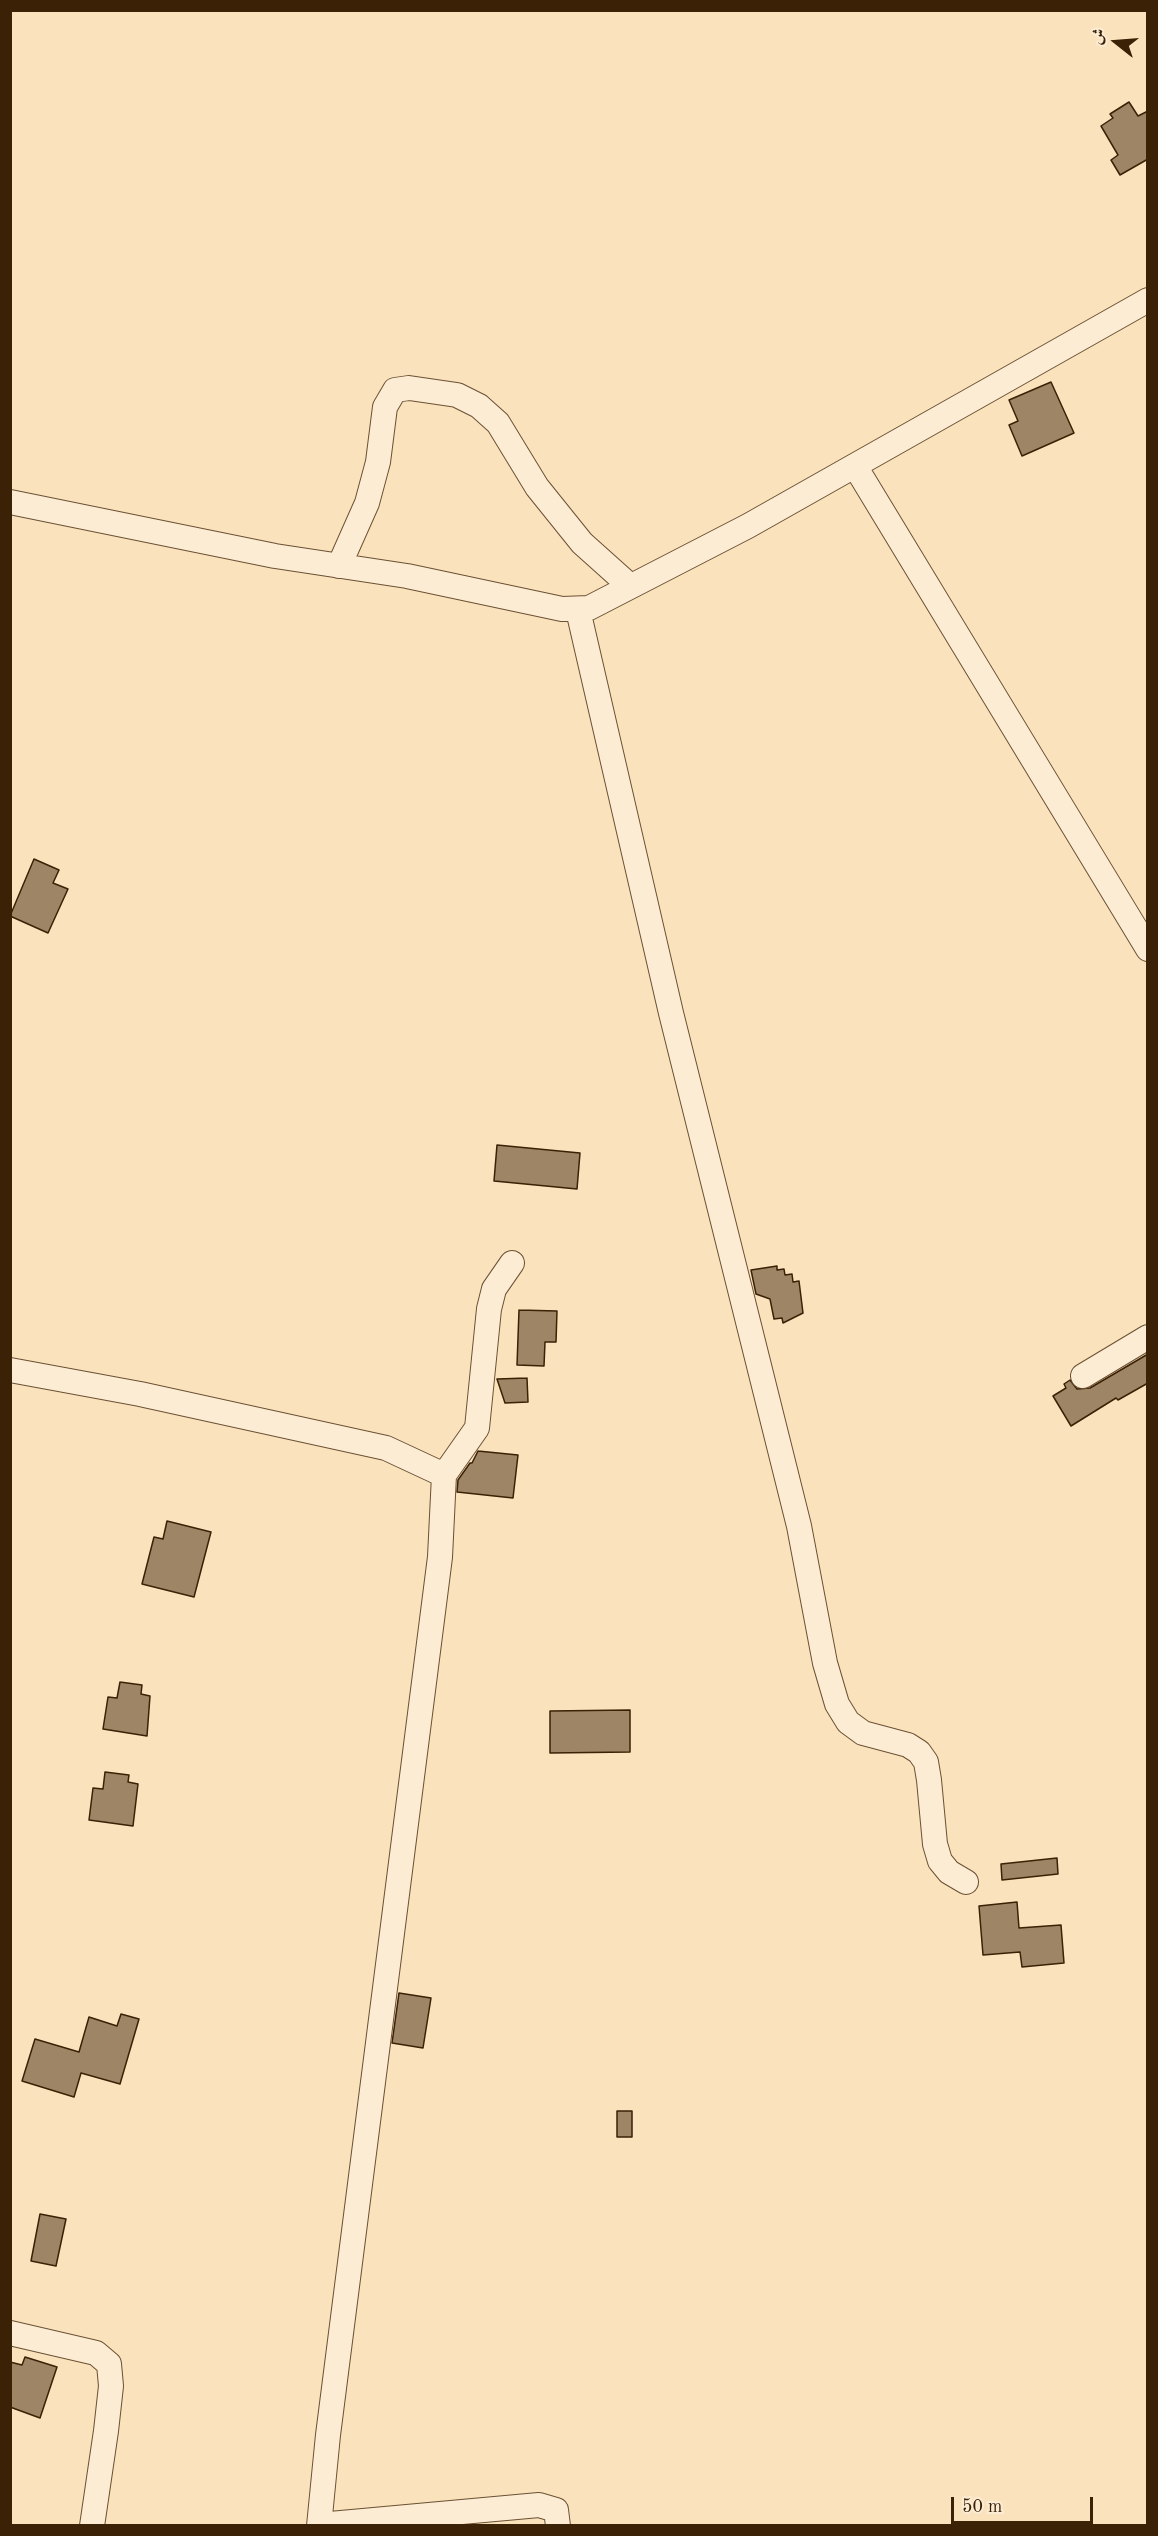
<!DOCTYPE html>
<html>
<head>
<meta charset="utf-8">
<style>
  body { margin:0 }
  #map { position:relative; width:1158px; height:2536px; overflow:hidden; background:#fae2bd; font-family:"Old Standard TT",Amiri,serif }
  canvas { display:block }
  .frame { position:absolute; inset:0; border:12px solid #3b2105; pointer-events:none }
  .north { position:absolute; left:1086px; top:12px; width:60px; height:60px; -webkit-text-stroke:4px #fcecd4; paint-order:stroke; rotate:287deg; font-size:16px; font-weight:700; line-height:24px; text-align:center; color:#3b2105 }
  .north::after { content:''; display:block; margin:auto; width:21px; height:27px; background:#3b2105; clip-path:polygon(50% 0,100% 100%,50% 72%,0 100%) }
  .scale { position:absolute; left:951px; top:2497px; width:142px; height:27px; box-sizing:border-box; border:3px solid #3b2105; border-top:0; padding-left:8px; font-size:18px; line-height:21px; white-space:nowrap; color:#3b2105; -webkit-text-stroke:4px #fcecd4; paint-order:stroke }
</style>
</head>
<body>
<div id="map">
<canvas width="1158" height="2536"></canvas>
<div class="frame"></div>
<div class="north">ش</div>
<div class="scale">50 m</div>
</div>
<script>
const c = document.querySelector('canvas').getContext('2d');
c.lineJoin = 'round';
function fill(path, color) { c.fillStyle = color; c.fill(path, 'evenodd'); }
const shape = rows => new Path2D(rows.map(r => 'M' + r).join(''));
function trace(path, color, width, dash) { c.strokeStyle = color; c.lineWidth = width; c.lineCap = dash ? 'butt' : 'round'; c.setLineDash(dash || []); c.stroke(path); }
const building = shape([
  [1129,102,1138,116,1148,111,1148,159,1120,175,1111,160,1118,155,1101,126,1113,118,1110,114,1129,102],
  [1051,382,1074,433,1022,456,1009,425,1018,421,1009,400,1051,382],
  [34,859,59,870,53,883,68,889,48,933,10,916,34,859],
  [497,1145,580,1153,577,1189,494,1181,497,1145],
  [777,1266,777,1270,784,1269,785,1275,792,1274,793,1282,799,1281,803,1313,783,1323,782,1318,774,1319,770,1299,756,1294,751,1270,777,1266],
  [519,1310,557,1311,556,1342,545,1342,544,1366,517,1365,519,1310],
  [1148,1354,1148,1383,1118,1400,1116,1398,1071,1426,1053,1396,1066,1388,1064,1384,1070,1380,1077,1389,1090,1388,1148,1354],
  [527,1378,528,1402,505,1403,497,1379,527,1378],
  [478,1451,518,1455,513,1498,457,1492,458,1480,470,1463,472,1463,478,1451],
  [167,1521,211,1532,194,1597,142,1584,154,1537,163,1539,167,1521],
  [120,1682,142,1685,141,1694,150,1696,147,1736,103,1729,108,1697,117,1698,120,1682],
  [630,1710,630,1752,550,1753,550,1711,630,1710],
  [105,1772,129,1775,128,1782,138,1784,133,1826,89,1820,93,1788,103,1789,105,1772],
  [1057,1858,1058,1874,1002,1880,1001,1864,1057,1858],
  [1017,1902,1019,1928,1061,1925,1064,1963,1022,1967,1020,1952,983,1955,979,1906,1017,1902],
  [399,1993,431,1998,423,2048,392,2043,399,1993],
  [121,2014,139,2019,120,2084,81,2073,74,2097,22,2081,35,2039,79,2052,89,2017,117,2026,121,2014],
  [617,2111,632,2111,632,2137,617,2137,617,2111],
  [40,2214,66,2219,56,2266,31,2261,40,2214],
  [25,2357,57,2367,40,2418,10,2407,10,2362,22,2365,25,2357]
]);
const minor = shape([
  [855,466,1148,949],
  [10,502,275,556,407,576,562,609,589,608,748,526,1148,300],
  [339,566,367,503,378,462,385,407,395,390,409,388,457,395,479,406,498,423,537,487,582,543,630,586],
  [578,610,671,1013,799,1526,825,1663,837,1704,848,1722,863,1733,908,1745,919,1752,926,1762,929,1780,935,1844,940,1861,949,1872,966,1882],
  [10,1370,140,1394,386,1448,444,1475],
  [1083,1376,1148,1337],
  [10,2333,96,2353,109,2364,111,2386,106,2431,92,2526],
  [319,2525,539,2505,556,2510,558,2526],
  [319,2526,328,2435,440,1557,444,1475,477,1428,489,1309,494,1289,512,1263]
]);
fill(building, '#9e8565');
trace(building, '#3b2105', 1.5);
trace(minor, '#6b5133', 26);
trace(minor, '#fcecd4', 24);
</script>
</body>
</html>
